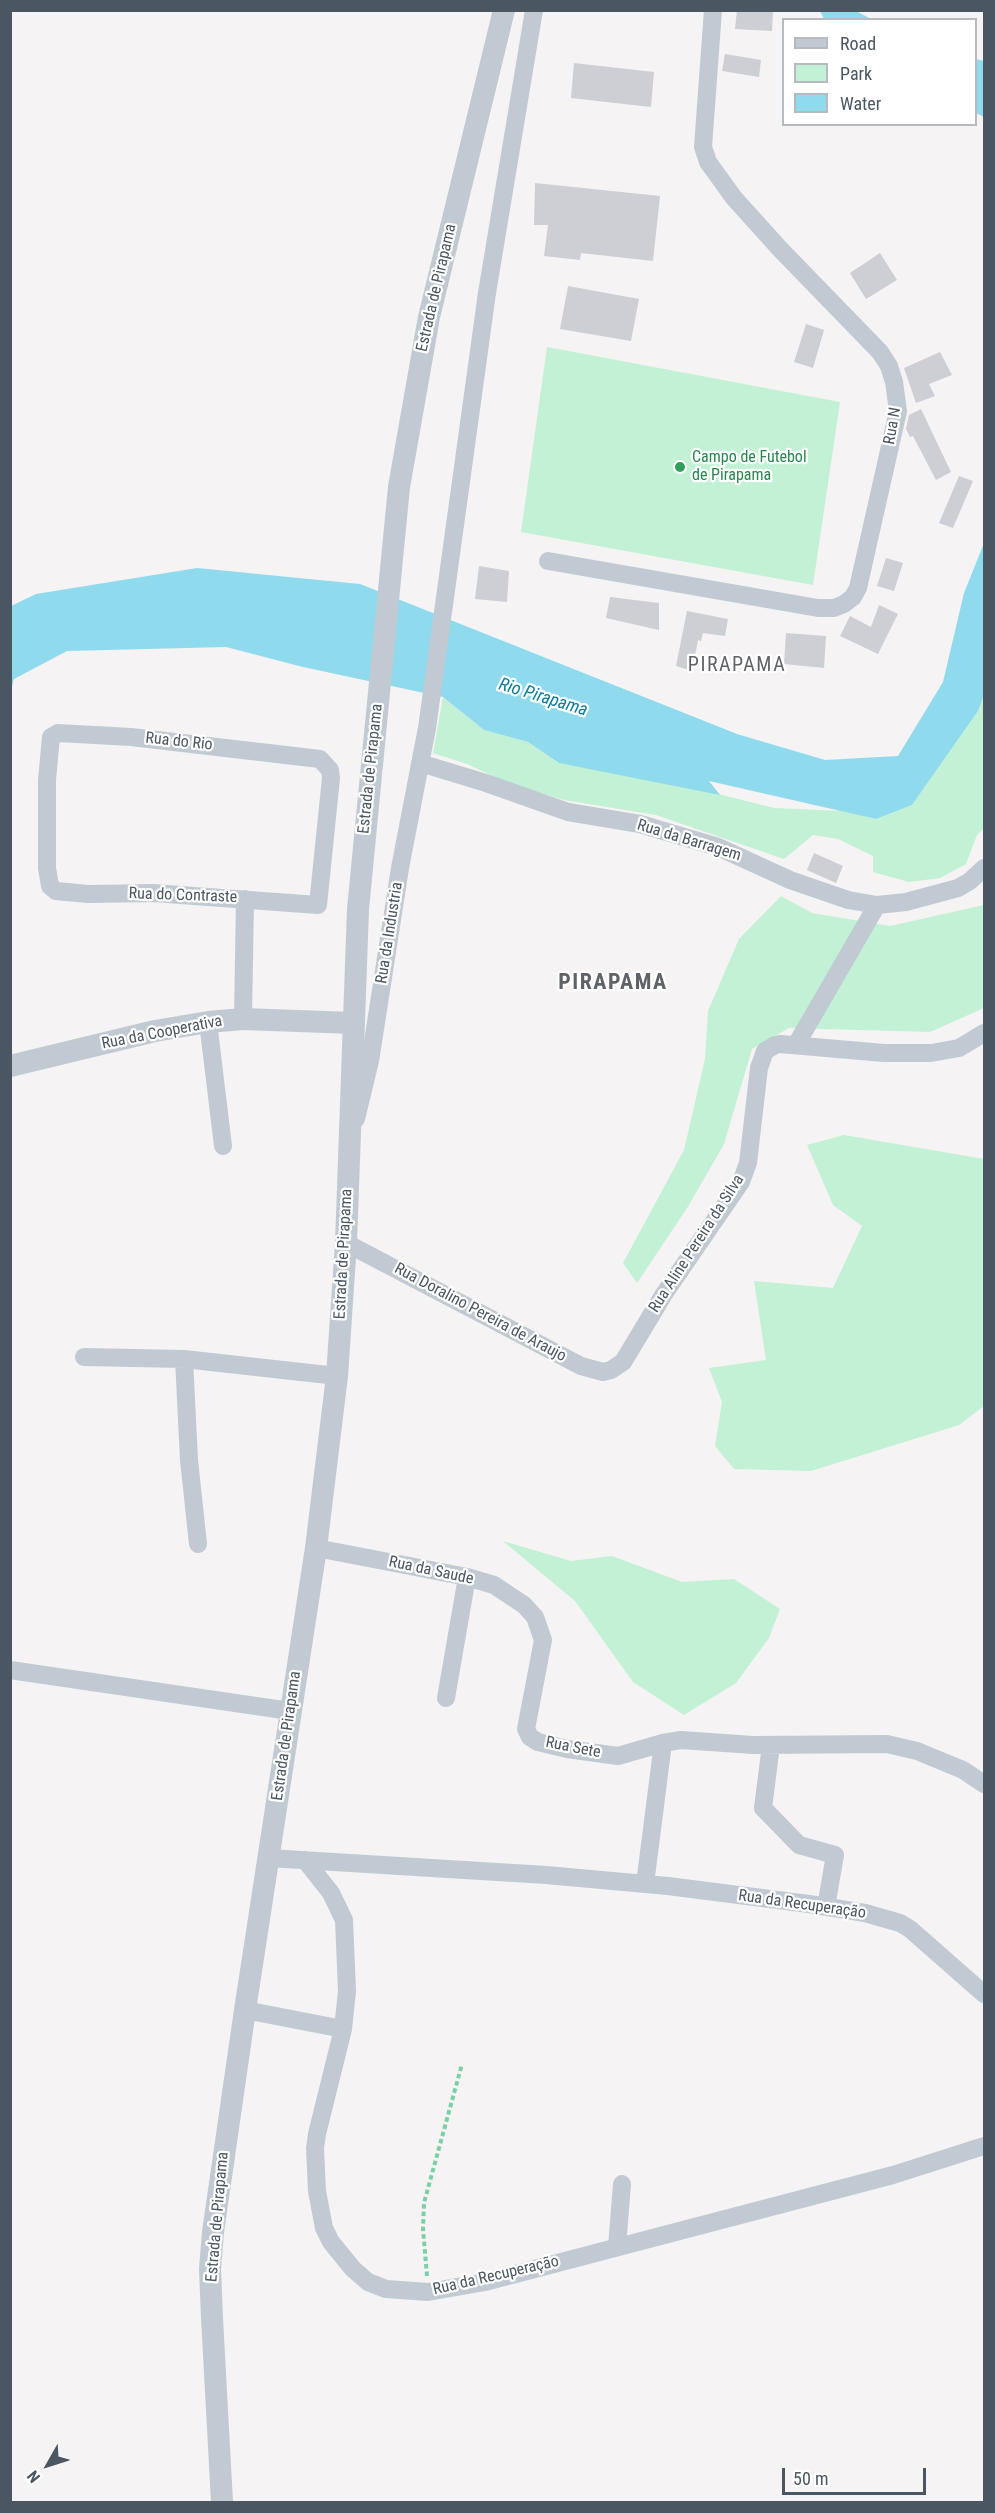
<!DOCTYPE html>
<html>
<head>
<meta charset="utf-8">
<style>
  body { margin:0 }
  #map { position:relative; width:995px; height:2513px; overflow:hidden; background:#f5f3f3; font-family:"Roboto Condensed",sans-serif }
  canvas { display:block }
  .frame { position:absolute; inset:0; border:12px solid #4a5661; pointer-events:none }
  .legend { position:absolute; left:782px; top:18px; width:195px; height:108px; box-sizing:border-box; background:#fff; border:2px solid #b7bbc0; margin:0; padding:8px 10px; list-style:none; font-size:18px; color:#4a5661 }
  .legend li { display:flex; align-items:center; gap:12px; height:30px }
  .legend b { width:30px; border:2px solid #b7bbc0 }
  .north { position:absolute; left:18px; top:2435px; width:60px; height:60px; -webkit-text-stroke:4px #fff; paint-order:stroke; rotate:231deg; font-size:16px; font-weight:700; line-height:24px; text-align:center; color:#4a5661 }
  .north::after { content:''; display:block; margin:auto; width:21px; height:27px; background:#4a5661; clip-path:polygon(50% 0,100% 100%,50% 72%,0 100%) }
  .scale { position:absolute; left:782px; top:2468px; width:144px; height:27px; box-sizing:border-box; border:3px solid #4a5661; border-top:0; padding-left:8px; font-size:18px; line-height:21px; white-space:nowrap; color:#4a5661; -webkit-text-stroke:4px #fff; paint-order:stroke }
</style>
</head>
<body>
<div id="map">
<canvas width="995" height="2513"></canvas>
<div class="frame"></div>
<ul class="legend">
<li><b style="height:8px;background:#c1cad2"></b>Road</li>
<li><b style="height:16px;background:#c3f1d5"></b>Park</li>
<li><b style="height:16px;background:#90daee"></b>Water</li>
</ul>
<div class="north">N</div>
<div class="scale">50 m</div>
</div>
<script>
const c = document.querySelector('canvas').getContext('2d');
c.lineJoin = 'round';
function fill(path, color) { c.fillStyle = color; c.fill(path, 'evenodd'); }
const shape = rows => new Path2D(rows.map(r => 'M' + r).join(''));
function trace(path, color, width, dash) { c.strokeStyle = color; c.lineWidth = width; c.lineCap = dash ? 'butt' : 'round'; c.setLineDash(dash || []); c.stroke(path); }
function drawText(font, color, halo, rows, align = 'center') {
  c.font = font + ' "Roboto Condensed",sans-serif'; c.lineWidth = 4.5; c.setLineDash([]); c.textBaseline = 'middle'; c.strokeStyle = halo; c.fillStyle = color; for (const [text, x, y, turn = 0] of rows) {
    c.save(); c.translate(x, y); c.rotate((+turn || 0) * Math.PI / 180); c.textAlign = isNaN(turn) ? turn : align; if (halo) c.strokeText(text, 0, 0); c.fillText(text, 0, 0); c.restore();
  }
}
const green = shape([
  [547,347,840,402,813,585,521,532],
  [984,695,984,828,977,835,966,864,940,878,909,882,873,872,873,856,838,839,813,835,784,859,656,815,564,800,508,783,467,764,433,753,443,697,484,730,528,742,559,763,666,781,774,808,842,811,876,819,912,805,978,711],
  [781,896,812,913,890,926,984,905,984,1008,930,1032,789,1028,752,1049,724,1144,689,1205,637,1283,623,1263,684,1150,705,1059,708,1011,739,939],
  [844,1135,984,1159,984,1406,959,1425,811,1471,734,1469,715,1446,722,1402,709,1368,766,1360,754,1281,833,1288,862,1226,833,1205,807,1145],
  [503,1541,571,1561,612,1556,682,1582,734,1579,780,1609,769,1638,736,1683,684,1715,633,1682,575,1601]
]);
const water = shape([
  [820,11,856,11,871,19,824,19],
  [976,59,984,61,984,117,976,113],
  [984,543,984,695,978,711,912,805,876,819,709,781,720,795,559,763,528,742,484,730,443,697,303,667,226,647,67,651,14,679,11,690,11,606,36,594,197,568,360,584,737,734,825,760,898,756,943,682,964,593]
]);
const building = shape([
  [737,10,773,10,772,31,735,29],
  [725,54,761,60,759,77,722,71],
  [574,63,654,72,651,107,571,98],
  [535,183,660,196,653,261,581,253,580,260,544,256,548,225,534,225],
  [880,253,897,280,866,299,850,273],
  [568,286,639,299,631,341,560,329],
  [806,324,824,330,813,368,794,362],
  [940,352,952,375,929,384,935,396,916,403,904,368],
  [921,409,951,472,936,480,913,436,910,437,906,429,909,415],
  [959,476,973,481,953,528,939,523],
  [886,558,903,563,894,591,877,586],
  [479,566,509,571,507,602,475,599],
  [610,597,659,603,659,630,606,618],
  [879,605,898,614,878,654,840,636,850,616,871,627],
  [687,611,728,619,725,636,703,633,701,641,698,640,692,671,676,666],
  [786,633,826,636,824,668,784,664],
  [814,853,843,866,836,883,807,870]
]);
const path = shape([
  [427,2276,423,2229,424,2203,462,2064]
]);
const minor = shape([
  [548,561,818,608,834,608,844,604,853,597,858,588,898,411,894,382,889,366,880,352,780,249,734,198,708,162,703,147,713,10],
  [58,733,131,737,320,759,330,770,331,778,318,905,153,893,88,894,56,891,50,886,47,868,47,780,51,737,58,733],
  [420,763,486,783,568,812,640,824,718,847,790,880,848,900,877,905,906,902,958,888,970,881,984,868],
  [243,1019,245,899],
  [208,1022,223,1146],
  [796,1045,877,905],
  [356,1119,370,1061,400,868,427,728,487,293,534,10],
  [346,1243,581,1366,603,1372,611,1370,623,1362,664,1294,741,1182,748,1163,759,1068,765,1051,775,1045,780,1044,884,1053,931,1053,959,1048,984,1033],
  [84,1357,184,1359,337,1376],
  [184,1359,189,1460,198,1544],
  [316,1548,467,1577,494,1585,524,1605,535,1617,543,1640,526,1729,530,1737,538,1742,567,1749,618,1756,663,1743,681,1740,753,1745,887,1744,917,1751,963,1770,984,1784],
  [10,1670,290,1711],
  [446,1698,467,1577],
  [771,1745,763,1808,799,1845,835,1855,826,1907],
  [269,1858,546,1875,668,1886,809,1904,865,1913,900,1923,910,1929,984,1994],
  [305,1860,331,1893,344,1920,347,1991,343,2029],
  [645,1884,663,1743],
  [245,2010,343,2029,317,2134,315,2148,317,2191,324,2228,331,2242,353,2269,368,2282,386,2289,428,2292,485,2282,893,2175,984,2146],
  [617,2247,622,2184]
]);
const tertiary = shape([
  [10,1066,155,1031,208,1022,243,1019,353,1023],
  [222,2502,212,2318,210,2269,213,2232,245,2010,316,1548,337,1376,346,1243,358,909,399,487,429,317,504,10]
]);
const markers = [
  [680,467,6,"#2e9e5b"]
];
const streetNames = [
  ["Estrada de Pirapama",437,288,-77],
  ["Rua N",893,426,-80],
  ["Rua do Rio",179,742,6],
  ["Estrada de Pirapama",371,769,-84],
  ["Rua da Barragem",689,841,17],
  ["Rua do Contraste",183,896,2],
  ["Rua da Industria",390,933,-81],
  ["Rua da Cooperativa",162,1033,-11],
  ["Rua Aline Pereira da Silva",697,1244,-57],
  ["Estrada de Pirapama",344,1254,-87],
  ["Rua Doralino Pereira de Araujo",480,1313,28],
  ["Rua da Saude",431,1571,12],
  ["Estrada de Pirapama",287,1736,-82],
  ["Rua Sete",573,1748,11],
  ["Rua da Recuperação",802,1905,8],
  ["Estrada de Pirapama",218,2217,-85],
  ["Rua da Recuperação",496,2276,-13]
];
const leisureNames = [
  ["Campo de Futebol",692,458],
  ["de Pirapama",692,476]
];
const waterNames = [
  ["Rio Pirapama",543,698,17]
];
const quarterNames = [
  ["PIRAPAMA",737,666]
];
const districtNames = [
  ["PIRAPAMA",613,983]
];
fill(green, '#c3f1d5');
fill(water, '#90daee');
fill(building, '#cdcfd5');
trace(path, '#7ad0a6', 4, [4.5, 3]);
trace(minor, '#c1cad2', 18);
trace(tertiary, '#c1cad2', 22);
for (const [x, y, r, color] of markers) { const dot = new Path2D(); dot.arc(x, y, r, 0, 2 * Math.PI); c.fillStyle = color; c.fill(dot); trace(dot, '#fff', 2); }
drawText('16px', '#4a5661', '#fff', streetNames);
drawText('16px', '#27864d', '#fff', leisureNames, 'left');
drawText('italic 18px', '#0c7c9b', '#fff', waterNames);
c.letterSpacing = '1.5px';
drawText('20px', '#5f6368', '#fff', quarterNames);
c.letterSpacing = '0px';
c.letterSpacing = '1.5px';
drawText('bold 22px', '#5f6368', '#fff', districtNames);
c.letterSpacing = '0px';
</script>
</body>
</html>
